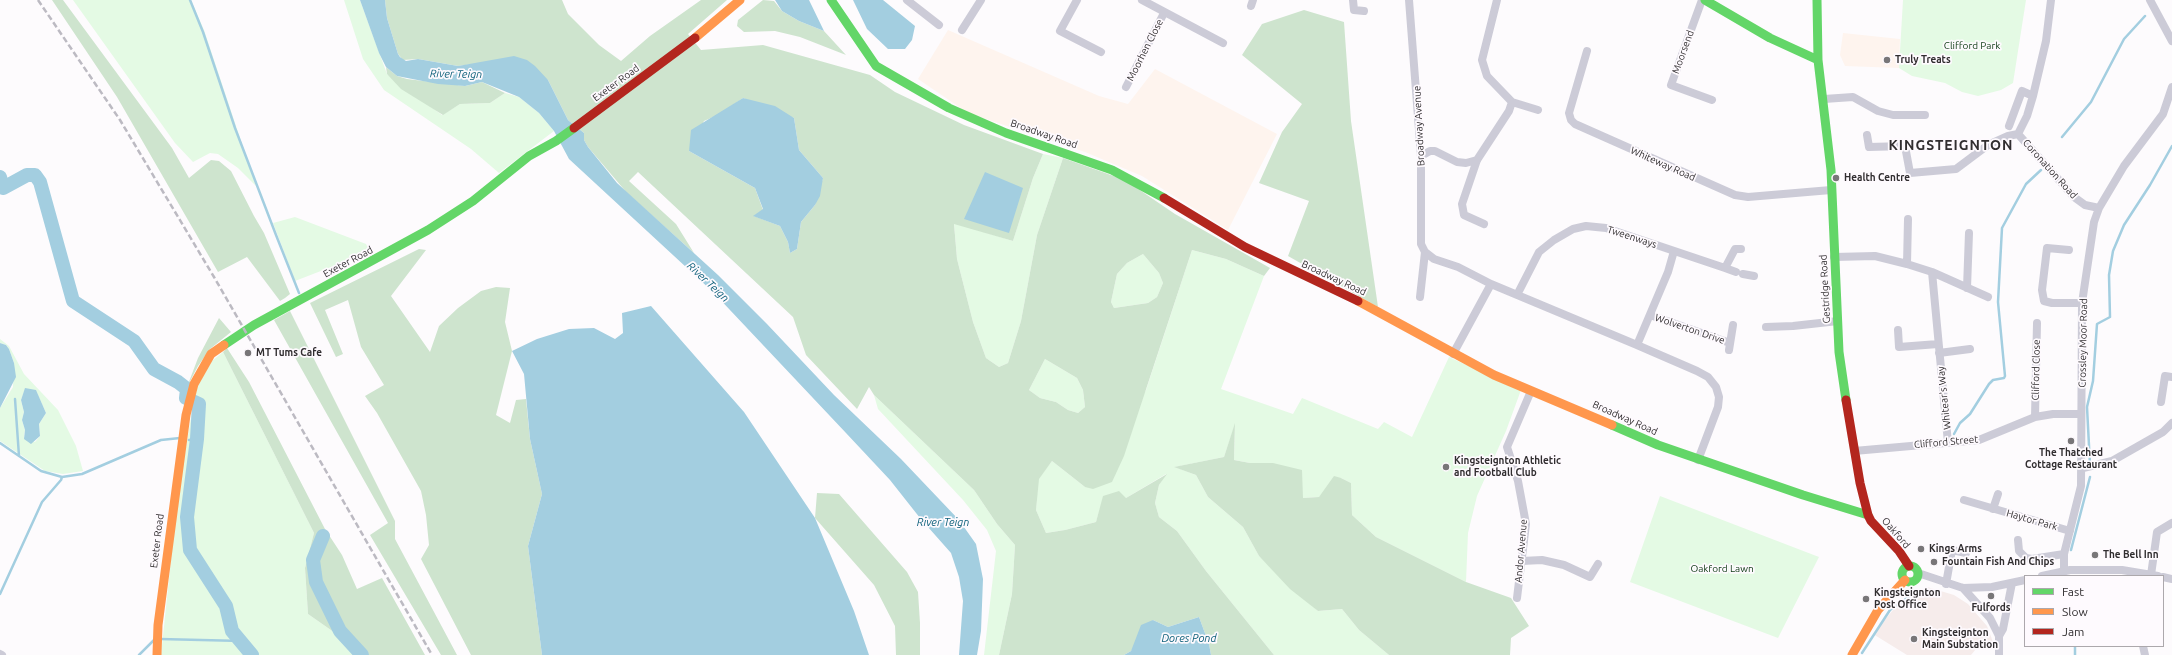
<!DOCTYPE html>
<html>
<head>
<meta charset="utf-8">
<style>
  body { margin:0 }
  #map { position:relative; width:2172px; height:655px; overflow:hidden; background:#fdfbfd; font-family:Ubuntu,sans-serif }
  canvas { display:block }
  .legend { position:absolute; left:2024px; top:575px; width:140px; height:72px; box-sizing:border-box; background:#fefafe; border:1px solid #aca8ac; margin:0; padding:5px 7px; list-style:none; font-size:12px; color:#312e30 }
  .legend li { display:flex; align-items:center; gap:8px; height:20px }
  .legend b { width:20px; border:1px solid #aca8ac }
</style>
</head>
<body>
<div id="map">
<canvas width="2172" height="655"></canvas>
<ul class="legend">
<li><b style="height:5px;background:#63d668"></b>Fast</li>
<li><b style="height:5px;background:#ff974d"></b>Slow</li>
<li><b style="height:5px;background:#b3261e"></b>Jam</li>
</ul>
</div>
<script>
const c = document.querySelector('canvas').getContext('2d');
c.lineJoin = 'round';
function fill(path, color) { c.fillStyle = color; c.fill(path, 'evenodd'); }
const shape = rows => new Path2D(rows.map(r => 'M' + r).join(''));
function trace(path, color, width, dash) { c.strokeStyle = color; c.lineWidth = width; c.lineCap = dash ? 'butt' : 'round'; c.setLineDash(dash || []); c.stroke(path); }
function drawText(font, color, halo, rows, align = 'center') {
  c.font = font + ' Ubuntu,sans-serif'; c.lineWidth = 3.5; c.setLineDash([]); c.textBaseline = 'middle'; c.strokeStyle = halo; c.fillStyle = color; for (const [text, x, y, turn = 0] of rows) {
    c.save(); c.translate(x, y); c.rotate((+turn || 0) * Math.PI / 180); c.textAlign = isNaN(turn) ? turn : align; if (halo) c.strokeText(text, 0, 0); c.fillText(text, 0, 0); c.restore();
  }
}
const commercial = shape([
  [948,30,1099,96,1128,104,1155,69,1277,134,1228,230,1142,176,1085,152,968,113,918,79],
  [1843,33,1900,39,1899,68,1845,66,1840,55]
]);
const education = shape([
  [1927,587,1954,595,1968,604,1987,626,1993,642,1981,643,1971,655,1907,655,1873,634,1893,610]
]);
const green = shape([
  [73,0,191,0,204,30,256,186,238,168,218,154,210,153,193,162,175,143],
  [344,0,360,0,387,74,442,115,460,104,490,103,505,93,519,97,539,113,554,131,499,173,471,149,384,90,363,59],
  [1903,0,2026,0,2013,83,2001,90,1978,96,1962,92,1945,83,1912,76,1899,68],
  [1043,154,1063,158,1037,235,1021,321,1008,363,999,367,986,358,973,322,957,259,954,223,1013,241,1033,178],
  [295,217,366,244,370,252,295,281,273,223],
  [1192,250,1226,259,1264,276,1221,389,1293,414,1302,398,1378,429,1384,422,1412,437,1449,357,1521,390,1506,431,1477,496,1468,533,1466,582,1376,537,1352,515,1351,483,1341,478,1319,497,1303,498,1273,463,1250,463,1234,460,1235,425,1224,457,1175,467,1196,475,1208,497,1243,527,1259,556,1318,611,1342,609,1359,630,1389,655,1274,655,1206,571,1177,531,1159,517,1155,503,1159,485,1166,474,1126,498,1104,496,1096,522,1065,530,1046,533,1036,510,1038,479,1052,461,1085,487,1146,390],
  [1143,254,1159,273,1163,283,1157,297,1148,303,1114,308,1111,302,1117,274,1127,263],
  [0,339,9,346,24,374,58,410,76,446,83,471,63,474,45,471,0,441,0,408,13,387,14,363,9,349,6,345,0,343],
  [24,392,37,393,46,413,39,424,40,436,35,442,24,437,25,430,22,420,24,412,21,400],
  [223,352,314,533,305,568,308,614,338,635,353,655,161,655,177,502,193,405,198,385,212,361],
  [1045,359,1077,378,1083,390,1085,407,1078,413,1068,410,1056,402,1040,398,1029,390],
  [874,395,974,490,997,524,1015,545,1012,594,999,655,984,655,996,551,987,530,963,500,878,409],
  [1660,496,1819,557,1778,638,1630,582]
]);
const forest = shape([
  [52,0,63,0,172,148,189,178,211,160,219,161,231,171,254,216,264,233,290,294,285,298,280,301,247,257,218,272,117,97],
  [385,0,562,0,568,14,599,45,621,61,650,36,701,0,727,0,688,34,701,50,763,45,870,75,895,92,964,125,1043,154,1033,178,1013,241,954,224,957,259,973,322,986,358,999,367,1008,363,1021,321,1037,235,1063,158,1125,180,1175,214,1270,268,1264,276,1226,259,1192,250,1124,456,1112,482,1093,489,1085,487,1052,461,1039,479,1036,510,1046,533,1065,530,1096,522,1103,496,1119,491,1126,498,1167,474,1159,485,1155,503,1159,517,1177,531,1206,571,1274,655,1211,655,1209,644,1199,617,1168,627,1153,620,1131,651,1124,655,999,655,1012,594,1015,545,997,524,974,490,874,395,869,387,857,409,806,355,793,317,638,172,629,181,676,224,694,253,627,193,588,147,584,140,584,133,568,120,548,80,496,61,458,66,418,59,403,60,398,54,387,18],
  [743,98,794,118,799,150,823,178,815,205,801,222,797,249,790,253,788,242,780,226,754,216,763,210,755,188,689,151,704,121,720,114],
  [1143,254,1159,273,1163,283,1157,297,1148,303,1114,308,1111,302,1117,274,1127,263],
  [1045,359,1077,378,1083,390,1085,407,1078,413,1068,410,1056,402,1040,398,1029,390],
  [763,0,774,1,782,11,799,21,824,31,846,55,800,37,775,31,744,32,737,26,738,20],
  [1304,10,1344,22,1351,121,1378,307,1288,256,1309,201,1259,183,1282,132,1302,104,1242,55,1262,24],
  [386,67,397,76,407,79,465,86,482,82,505,93,490,103,460,104,443,115,401,89,387,74],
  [419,249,426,250,391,296,430,352,439,326,458,308,481,291,496,287,510,288,505,322,512,351,496,415,510,423,516,400,526,399,530,439,542,494,528,546,542,655,471,655,421,559,429,545,426,515,421,491,377,413,365,396,384,385,361,347,348,300,325,310,343,354,336,357,310,303],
  [290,311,395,521,395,539,457,655,441,655,370,535,388,523,274,320],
  [219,318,231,332,210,349,198,366,187,387,198,358],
  [227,348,249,382,325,529,342,555,357,589,382,578,425,655,353,655,338,635,308,614,305,568,314,533,223,352],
  [1235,423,1234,460,1250,463,1273,463,1302,470,1303,498,1319,497,1334,476,1341,478,1351,483,1352,515,1376,537,1466,582,1511,598,1529,626,1511,638,1510,655,1389,655,1359,630,1342,609,1318,611,1290,589,1259,556,1243,527,1208,497,1196,475,1174,467,1224,457],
  [817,493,839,494,907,572,918,592,920,623,920,655,896,655,895,626,874,585,815,518]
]);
const water = shape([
  [360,0,385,0,387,18,398,54,400,57,406,61,418,59,458,66,514,56,527,60,535,66,548,80,568,120,584,133,584,140,588,147,617,183,718,275,767,324,834,395,901,459,959,520,976,544,983,579,981,631,977,655,959,655,963,601,959,577,951,553,920,518,890,480,846,433,713,292,569,159,554,131,539,113,519,97,482,82,465,86,438,84,397,76,386,67,379,53],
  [775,0,809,0,824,31,799,21,782,11],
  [853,0,883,0,915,26,912,40,905,49,888,49,867,29],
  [743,98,775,106,794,118,799,150,823,178,820,196,815,205,801,222,797,249,790,253,788,242,780,226,753,216,763,209,755,188,689,151,691,130],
  [985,172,1023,188,1009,233,964,219],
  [651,306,744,412,815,518,854,611,869,655,542,655,528,546,542,494,530,439,524,374,512,351,537,339,569,329,594,328,615,339,623,333,622,313],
  [0,343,6,345,9,349,14,363,16,377,0,408],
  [25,388,36,390,46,413,39,424,40,436,31,444,24,439,25,430,22,420,24,412,21,400],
  [1199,617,1209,644,1211,655,1124,655,1131,651,1141,625,1153,620,1168,627]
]);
const stream = shape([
  [190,0,203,32,235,128,276,235,299,293],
  [2062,137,2091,102,2124,39,2145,16],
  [0,190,3,188],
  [15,399,19,456],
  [1954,434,1960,423,1970,414,1989,384,1993,380,2004,378,2005,376,1998,302,2002,228,2026,184,2041,170],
  [189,440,197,439],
  [0,443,41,471,62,477,82,474,161,440,180,438],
  [2090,465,2087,407,2093,381,2097,324,2110,317,2109,275,2113,251,2124,225,2150,185,2172,146],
  [2071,550,2090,477],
  [0,594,42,502,61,480,62,477],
  [160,639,242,641],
  [2075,646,2075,655],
  [1862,653,1890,610,1916,592],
  [139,655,154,640]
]);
const river = shape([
  [0,177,3,188,27,175,35,175,40,182,73,301,134,341,154,369,178,382,187,389,186,398,199,404,197,439,187,517,190,550,226,606,232,631,252,655],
  [323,536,313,560,316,582,340,631,362,655]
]);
const street = shape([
  [907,0,939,25],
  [1077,0,1060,31,1101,52],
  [1142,0,1223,43],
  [1353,0,1354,10,1364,11],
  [1409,0,1421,156,1421,244,1425,252,1420,297],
  [1497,0,1482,60,1487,76,1512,102,1538,110],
  [1702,0,1671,85,1712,100],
  [2051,0,2046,41,2033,96,2027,116,2018,134,2074,197,2085,205,2099,208],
  [2150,0,2172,41],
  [1251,6,1253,0],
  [962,30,981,0],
  [1587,51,1569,113,1571,120,1575,124,1735,195,1748,197,1831,190],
  [1126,87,1164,13],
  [1824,99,1853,97,1878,111,1893,115,1925,115],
  [2009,126,2022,91,2033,96],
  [1867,135,1869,147,1905,146,1910,173,1956,169,1988,145,2008,136,2018,134],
  [1421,156,1430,151,1435,151,1457,162,1466,163,1477,160],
  [1484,224,1464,215,1462,204,1477,160,1509,111,1512,102],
  [2069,250,2047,248,2042,290,2044,301,2052,303,2082,303],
  [1674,251,1668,272,1637,345,1697,371,1708,377,1716,387,1719,397,1718,407,1698,460],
  [1425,252,1434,259,1458,267,1491,284],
  [1834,257,1875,256,1907,264,1932,272,1988,297],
  [1907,264,1908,219],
  [1725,268,1736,272],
  [1932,272,1948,443],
  [1743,274,1754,276],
  [1967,288,1969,233],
  [1517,295,1539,252,1554,240,1573,229,1586,226,1606,228,1725,268,1735,249,1741,249],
  [1650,315,1730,343],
  [1766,327,1793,326,1838,321],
  [1898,330,1899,347,1938,344],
  [1729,350,1733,325],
  [1939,353,1970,349],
  [1453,354,1491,284,1637,345],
  [2161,402,2165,376,2172,377],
  [2035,417,2037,323],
  [1854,451,1979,440,2035,417,2053,414,2081,414],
  [2083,468,2112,461,2163,432,2172,423],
  [1964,500,2070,531],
  [1993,509,1998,494],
  [2018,540,2019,551,2026,558,2032,559,2064,554],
  [1522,561,1542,560,1564,565,1590,577,1598,564],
  [2064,571,2064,554,2081,486,2082,303,2094,222,2099,208,2124,166,2163,114,2172,87],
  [1918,573,1963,588,1992,587,2025,580],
  [2151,575,2157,532,2172,523],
  [2042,576,2070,570,2122,570,2158,576],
  [2163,577,2172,579],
  [1946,584,1952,550,1966,553],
  [1963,588,1990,618,1999,636,1999,655],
  [1517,598,1526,524,1518,481,1507,447,1531,391],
  [1999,636,2003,629,2012,583],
  [2143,646,2145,655],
  [0,654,2,655]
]);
const fast = shape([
  [831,0,876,66,949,108,1006,133,1112,170,1164,198],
  [1705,0,1770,38,1818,60],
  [1817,0,1818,60,1831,170,1839,352,1846,400],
  [224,345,254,325,428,230,473,201,529,156,556,141,574,128],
  [1612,425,1658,445,1803,495,1868,515],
  '1902 574a8 8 0 1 1 16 0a8 8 0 1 1-16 0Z'
]);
const slow = shape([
  [695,38,740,0],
  [1358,301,1494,375,1612,425],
  [157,655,158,625,186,415,194,384,211,354,224,345],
  [1852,655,1878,610,1905,580]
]);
const jam = shape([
  [574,128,695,38],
  [1164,198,1245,247,1358,301],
  [1846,400,1860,483,1868,515,1871,521,1899,551,1909,566]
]);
const rail = shape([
  [38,0,120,120,214,277,432,655]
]);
const markers = [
  [1887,60,4,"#787678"],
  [1836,178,4,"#787678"],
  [248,353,4,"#787678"],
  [2071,441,4,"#787678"],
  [1446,467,4,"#787678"],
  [1921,549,4,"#787678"],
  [2095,555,4,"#787678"],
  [1934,562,4,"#787678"],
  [1991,596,4,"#787678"],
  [1866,599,4,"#787678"],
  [1914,639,4,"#787678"]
];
const parkNames = [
  ["Clifford Park",1972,46],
  ["Oakford Lawn",1722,569]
];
const streetNames = [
  ["Moorhen Close",1145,50,-63],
  ["Moorsend",1683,52,-70],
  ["Exeter Road",616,83,-36],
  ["Broadway Avenue",1419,126,-93],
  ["Broadway Road",1044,134,19],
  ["Whiteway Road",1663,164,24],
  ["Coronation Road",2050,169,48],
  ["Tweenways",1632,237,18],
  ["Exeter Road",348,262,-28],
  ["Broadway Road",1334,278,25],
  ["Gestridge Road",1825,289,-93],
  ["Wolverton Drive",1690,329,19],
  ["Crossley Moor Road",2083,343,-89],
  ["Clifford Close",2036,370,-89],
  ["Whitear's Way",1944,398,-96],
  ["Broadway Road",1625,418,24],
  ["Clifford Street",1946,442,-5],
  ["Haytor Park",2032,520,16],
  ["Oakford",1896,533,49],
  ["Exeter Road",157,541,-83],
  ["Andor Avenue",1521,551,-85]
];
const poiNames = [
  ["Truly Treats",1895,60],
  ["Health Centre",1844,178],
  ["MT Tums Cafe",256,353],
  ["The Thatched",2071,453,"center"],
  ["Cottage Restaurant",2071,465,"center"],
  ["Kingsteignton Athletic",1454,461],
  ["and Football Club",1454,473],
  ["Kings Arms",1929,549],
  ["The Bell Inn",2103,555],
  ["Fountain Fish And Chips",1942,562],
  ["Kingsteignton",1874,593],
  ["Post Office",1874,605],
  ["Fulfords",1991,608,"center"],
  ["Kingsteignton",1922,633],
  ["Main Substation",1922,645]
];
const waterNames = [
  ["River Teign",456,74,1],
  ["River Teign",708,282,43],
  ["River Teign",943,522],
  ["Dores Pond",1189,638]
];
const districtNames = [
  ["KINGSTEIGNTON",1951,145]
];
fill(commercial, '#fef4ee');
fill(education, '#f6eceb');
fill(green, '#e4fae4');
fill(forest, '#cee4ce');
fill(water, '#a3cee0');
trace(stream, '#a3cee0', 2.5);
trace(river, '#a3cee0', 14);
trace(street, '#cccbd7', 8);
trace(fast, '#63d668', 9);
trace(slow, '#ff974d', 9);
trace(jam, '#b3261e', 9);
trace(rail, '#bcbac2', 2.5, [6, 3]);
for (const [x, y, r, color] of markers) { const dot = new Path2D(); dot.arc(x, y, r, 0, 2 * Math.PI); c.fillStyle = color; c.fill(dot); trace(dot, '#fefafe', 1.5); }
drawText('10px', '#0b3911', '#fefafe', parkNames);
drawText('10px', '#312e30', '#fefafe', streetNames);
drawText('bold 10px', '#312e30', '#fefafe', poiNames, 'left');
drawText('italic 11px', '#0b5f79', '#fefafe', waterNames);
c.letterSpacing = '1px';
drawText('bold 14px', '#312e30', '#fefafe', districtNames);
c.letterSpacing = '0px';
</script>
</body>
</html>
